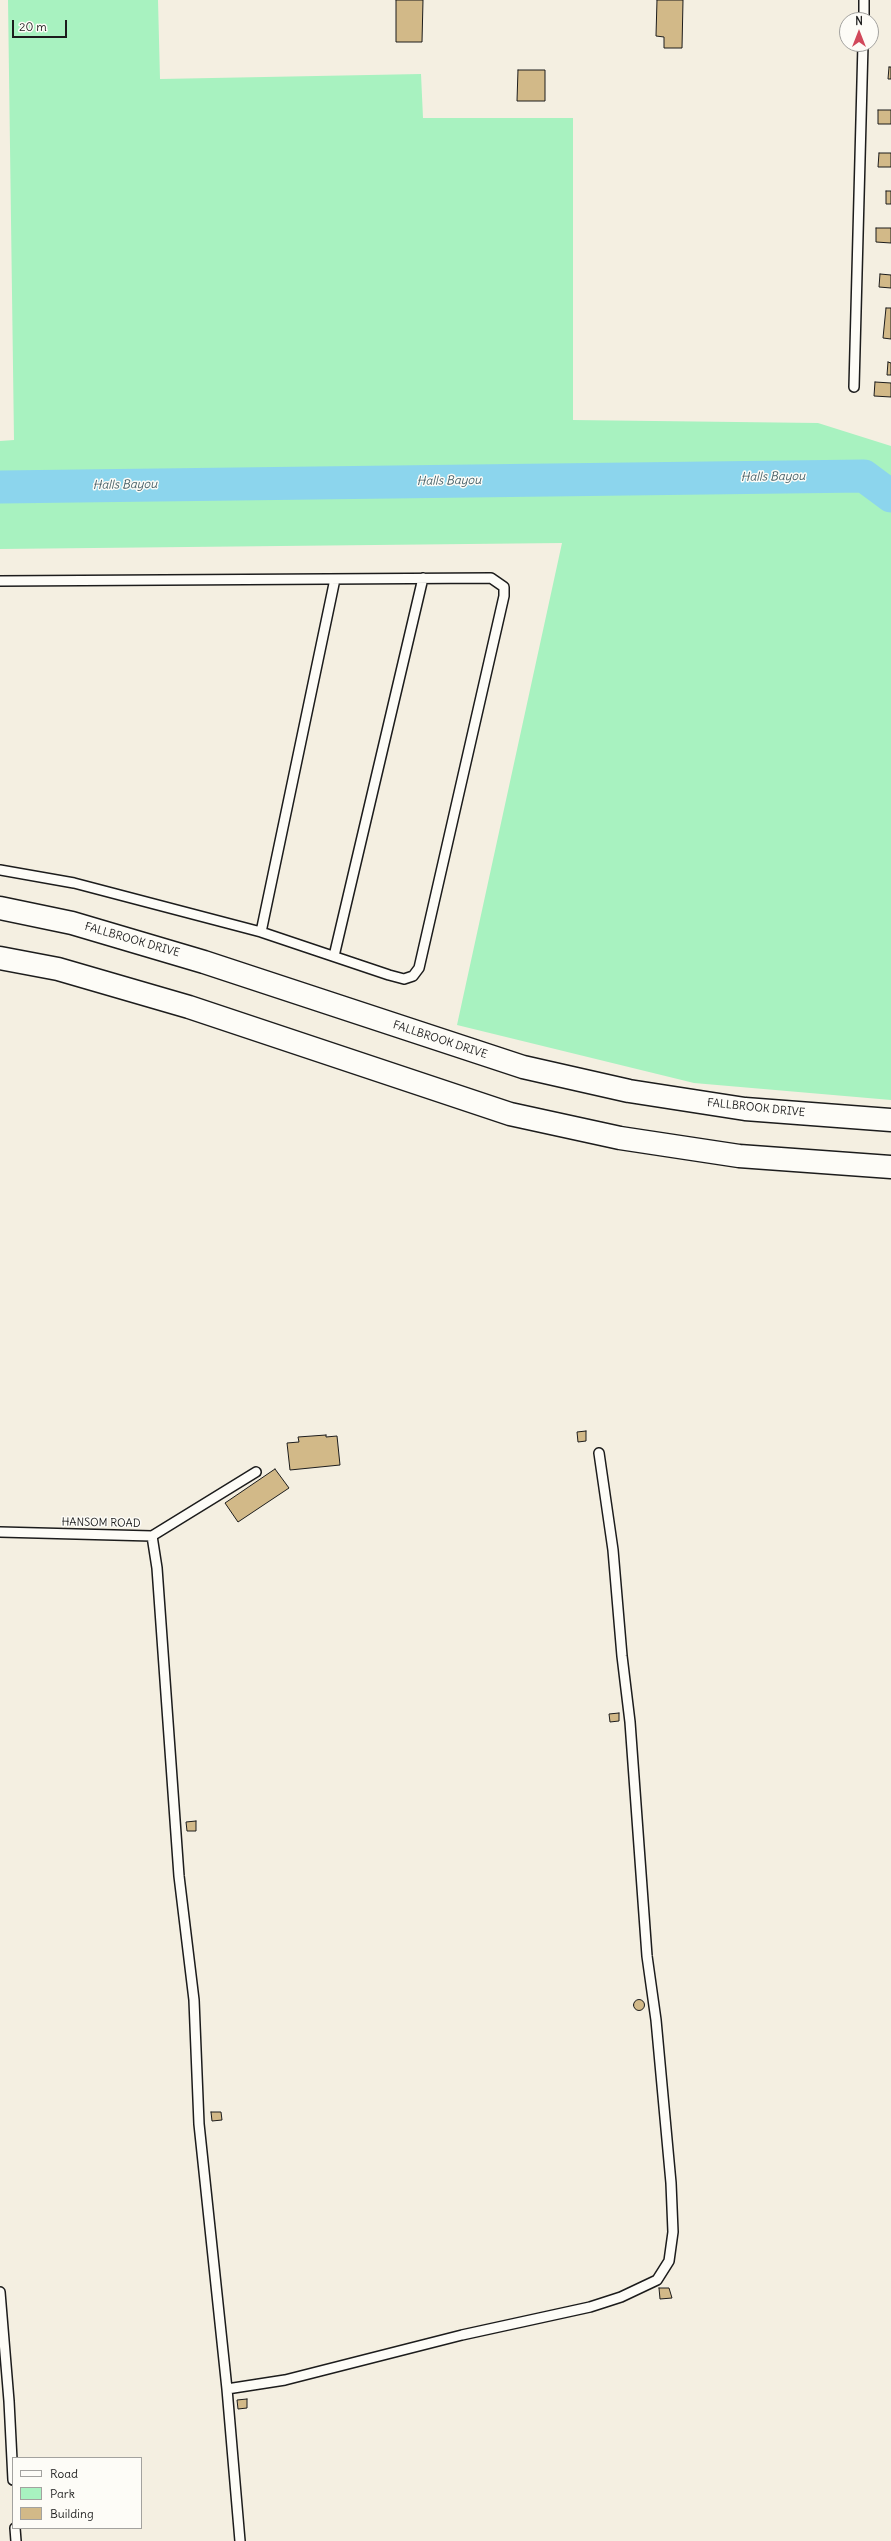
<!DOCTYPE html>
<html>
<head>
<meta charset="utf-8">
<style>
  body { margin:0 }
  #map { position:relative; width:891px; height:2541px; overflow:hidden; background:#f4efe1; font-family:Delius,sans-serif }
  canvas { display:block }
  .legend { position:absolute; left:12px; top:2457px; width:130px; height:72px; box-sizing:border-box; background:#fdfcf7; border:1px solid #a3a29f; margin:0; padding:5px 7px; list-style:none; font-size:12px; color:#1c1c1c }
  .legend li { display:flex; align-items:center; gap:8px; height:20px }
  .legend b { width:20px; border:1px solid #a3a29f }
  .north { position:absolute; left:839px; top:12px; width:40px; height:40px; box-sizing:border-box; background:#fdfcf7; border:1px solid #a3a29f; border-radius:50%; rotate:0deg; font-size:11px; font-weight:700; line-height:16px; text-align:center; color:#1c1c1c }
  .north::after { content:''; display:block; margin:auto; width:14px; height:18px; background:#d1495b; clip-path:polygon(50% 0,100% 100%,50% 72%,0 100%) }
  .scale { position:absolute; left:12px; top:20px; width:55px; height:18px; box-sizing:border-box; border:2px solid #1c1c1c; border-top:0; padding-left:5px; font-size:12px; line-height:14px; white-space:nowrap; color:#1c1c1c; -webkit-text-stroke:3px #fdfcf7; paint-order:stroke }
</style>
</head>
<body>
<div id="map">
<canvas width="891" height="2541"></canvas>
<ul class="legend">
<li><b style="height:5px;background:#fdfcf7"></b>Road</li>
<li><b style="height:11px;background:#a8f2c0"></b>Park</li>
<li><b style="height:11px;background:#d2b988"></b>Building</li>
</ul>
<div class="north">N</div>
<div class="scale">20 m</div>
</div>
<script>
const c = document.querySelector('canvas').getContext('2d');
c.lineJoin = 'round';
function fill(path, color) { c.fillStyle = color; c.fill(path, 'evenodd'); }
const shape = rows => new Path2D(rows.map(r => 'M' + r).join(''));
function trace(path, color, width, dash) { c.strokeStyle = color; c.lineWidth = width; c.lineCap = dash ? 'butt' : 'round'; c.setLineDash(dash || []); c.stroke(path); }
function drawText(font, color, halo, rows, align = 'center') {
  c.font = font + ' Delius,sans-serif'; c.lineWidth = 3; c.setLineDash([]); c.textBaseline = 'middle'; c.strokeStyle = halo; c.fillStyle = color; for (const [text, x, y, turn = 0] of rows) {
    c.save(); c.translate(x, y); c.rotate((+turn || 0) * Math.PI / 180); c.textAlign = isNaN(turn) ? turn : align; if (halo) c.strokeText(text, 0, 0); c.fillText(text, 0, 0); c.restore();
  }
}
const green = shape([
  [8,0,158,0,160,79,421,74,423,118,573,118,573,420,818,423,891,446,891,1100,694,1083,457,1025,562,543,0,549,0,441,14,440]
]);
const river = shape([
  [0,487,864,476,891,496]
]);
const building = shape([
  [396,0,423,0,422,42,396,42,396,0],
  [657,0,683,0,682,48,664,48,664,37,656,36,657,0],
  [889,67,891,67,891,79,888,79,889,67],
  [518,70,545,70,545,101,517,101,518,70],
  [878,110,891,110,891,124,878,124,878,110],
  [879,153,891,153,891,167,878,167,879,153],
  [886,191,891,191,891,204,886,204,886,191],
  [876,228,891,228,891,243,876,242,876,228],
  [880,274,891,275,891,288,879,287,880,274],
  [886,308,891,308,891,339,883,338,886,308],
  [888,362,891,363,891,375,887,375,888,362],
  [875,382,891,383,891,397,874,396,875,382],
  [586,1431,586,1441,578,1442,577,1432,586,1431],
  [326,1435,326,1437,337,1436,340,1465,290,1470,287,1443,299,1442,298,1437,326,1435],
  [275,1469,289,1488,238,1522,225,1503,275,1469],
  [619,1713,619,1721,610,1722,609,1714,619,1713],
  [196,1821,196,1831,187,1831,186,1822,196,1821],
  '633.5 2005a5.5 5.5 0 1 1 11 0a5.5 5.5 0 1 1-11 0Z',
  [211,2112,221,2112,222,2120,212,2121,211,2112],
  [659,2288,669,2288,672,2298,660,2299,659,2288],
  [247,2399,247,2408,238,2409,237,2400,247,2399]
]);
const service = shape([
  [864,20,864,0],
  [854,387,863,44],
  [0,581,491,578,504,587,504,596,419,968,413,976,404,979,389,975,261,932,74,883,0,870],
  [261,932,335,579],
  [334,956,423,578],
  [0,1532,152,1536,256,1472],
  [152,1536,157,1568,179,1876,194,2000,199,2124,227,2389,240,2541],
  [0,2292,9,2401,13,2480],
  [227,2389,285,2380,462,2335,590,2307,621,2297,657,2280,669,2261,673,2232,671,2183,656,2020,647,1956,630,1722,622,1656,613,1550,599,1453],
  [15,2528,16,2541]
]);
const secondary = shape([
  [0,908,72,923,204,962,523,1067,629,1091,745,1109,891,1120],
  [0,958,58,969,189,1007,510,1114,620,1138,739,1156,891,1167]
]);
const streetNames = [
  ["FALLBROOK DRIVE",132,940,16],
  ["FALLBROOK DRIVE",440,1040,18],
  ["FALLBROOK DRIVE",756,1108,6],
  ["HANSOM ROAD",101,1523,1]
];
const waterNames = [
  ["Halls Bayou",773,477,-1],
  ["Halls Bayou",449,481,-1],
  ["Halls Bayou",125,485,-1]
];
fill(green, '#a8f2c0');
trace(river, '#8cd5ed', 33);
fill(building, '#d2b988');
trace(building, '#1c1c1c', 1);
trace(service, '#1c1c1c', 12);
trace(secondary, '#1c1c1c', 25);
trace(service, '#fdfcf7', 9);
trace(secondary, '#fdfcf7', 22);
drawText('11px', '#1c1c1c', '#fdfcf7', streetNames);
drawText('italic 12px', '#435d65', '#fdfcf7', waterNames);
</script>
</body>
</html>
